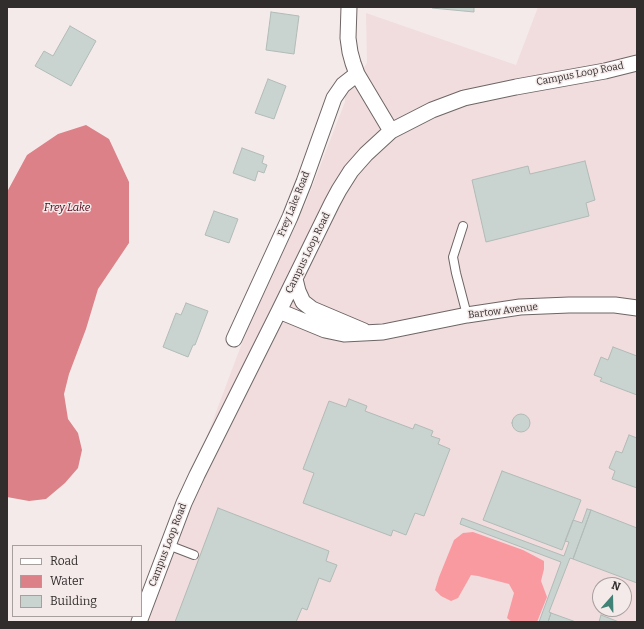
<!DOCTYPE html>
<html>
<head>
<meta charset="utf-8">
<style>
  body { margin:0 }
  #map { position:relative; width:644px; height:629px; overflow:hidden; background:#f5eaea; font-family:Bitter,serif }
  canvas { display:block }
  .frame { position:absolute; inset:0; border:8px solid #312d2d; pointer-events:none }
  .legend { position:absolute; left:12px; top:545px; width:130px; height:72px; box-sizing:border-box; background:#f5eaea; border:1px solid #a79e9e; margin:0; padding:5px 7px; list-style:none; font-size:12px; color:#312d2d }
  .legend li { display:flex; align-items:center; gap:8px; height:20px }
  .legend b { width:20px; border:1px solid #a79e9e }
  .north { position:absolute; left:592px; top:577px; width:40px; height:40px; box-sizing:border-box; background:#f5eaea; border:1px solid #a79e9e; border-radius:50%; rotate:20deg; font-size:11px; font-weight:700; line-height:16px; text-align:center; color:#312d2d }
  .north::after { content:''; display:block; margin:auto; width:14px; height:18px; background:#408376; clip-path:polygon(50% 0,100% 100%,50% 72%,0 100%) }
</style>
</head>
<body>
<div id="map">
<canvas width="644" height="629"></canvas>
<div class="frame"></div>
<ul class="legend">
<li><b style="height:5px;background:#fff"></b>Road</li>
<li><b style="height:11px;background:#db8187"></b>Water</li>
<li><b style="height:11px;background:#c9d4d1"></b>Building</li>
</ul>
<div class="north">N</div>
</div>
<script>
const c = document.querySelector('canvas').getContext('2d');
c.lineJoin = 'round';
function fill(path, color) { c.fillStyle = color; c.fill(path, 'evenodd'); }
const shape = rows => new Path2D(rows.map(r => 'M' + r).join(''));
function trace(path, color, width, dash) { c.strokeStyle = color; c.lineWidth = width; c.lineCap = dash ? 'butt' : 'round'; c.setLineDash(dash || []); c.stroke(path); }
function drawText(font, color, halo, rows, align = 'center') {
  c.font = font + ' Bitter,serif'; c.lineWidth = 3; c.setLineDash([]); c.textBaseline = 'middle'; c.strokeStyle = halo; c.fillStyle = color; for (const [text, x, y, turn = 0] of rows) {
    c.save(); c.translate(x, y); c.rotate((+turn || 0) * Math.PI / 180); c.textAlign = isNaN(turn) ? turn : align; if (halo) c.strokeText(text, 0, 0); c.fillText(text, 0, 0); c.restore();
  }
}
const built = shape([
  [538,7,637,7,637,622,137,622,274,258,305,205,345,102,345,95,367,63,366,13,516,65],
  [600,585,624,585,624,609,600,609]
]);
const forest = shape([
  [473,532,523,550,544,561,544,569,541,581,547,597,537,622,512,622,507,618,514,593,509,584,478,576,471,575,458,598,451,601,441,596,435,590,439,577,454,540,463,533]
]);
const water = shape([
  [86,125,109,139,129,182,129,243,98,289,86,329,69,374,64,394,68,419,78,433,82,450,78,468,65,483,46,499,29,501,7,497,7,192,27,155,58,134]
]);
const building = shape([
  [432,7,474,7,474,12,432,8,432,7],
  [271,12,299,16,294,54,266,50,271,12],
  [70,26,96,41,71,86,35,66,44,51,53,56,70,26],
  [268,79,286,86,274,119,255,113,268,79],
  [242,148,264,156,262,163,267,165,264,173,258,171,255,181,233,173,242,148],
  [585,161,595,200,586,203,589,216,486,242,472,180,528,166,530,174,585,161],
  [214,211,238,219,229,243,205,235,214,211],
  [186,303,208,311,195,345,193,345,188,357,163,347,176,313,181,315,186,303],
  [613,347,637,356,637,395,600,381,602,378,594,375,601,357,608,360,613,347],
  [349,399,367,406,365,411,413,429,415,424,433,431,431,436,440,439,438,444,450,449,424,516,415,513,406,535,393,530,391,536,303,503,314,473,303,469,329,401,346,407,349,399],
  '512 423a9 9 0 1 1 18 0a9 9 0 1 1-18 0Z',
  [629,435,637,438,637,488,612,479,615,471,609,468,616,451,622,453,629,435],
  [502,471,581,500,562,550,483,520,502,471],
  [218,508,329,551,326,561,337,565,330,582,319,578,307,610,302,608,296,622,175,622,218,508],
  [587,509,591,510,573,559,570,558,549,612,551,613,548,622,539,622,561,562,460,524,462,518,564,556,569,542,565,541,573,520,582,523,587,509],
  [591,510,637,528,637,583,573,559,591,510],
  [551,613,576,622,548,622,551,613],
  [601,615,619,622,599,622,601,615]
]);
const service = shape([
  [463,226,453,257,456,273,467,315],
  [168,545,194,555]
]);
const minor = shape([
  [349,7,348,38,350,52,353,63,357,74,391,131],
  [295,279,298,291,303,302,312,309,364,331],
  [279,311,325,330,344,334,383,332,467,315,520,307,569,305,615,305,637,308],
  [234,339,290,217,304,182,334,98,343,85,357,74],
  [139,622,184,503,197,475,279,311,332,203,339,190,351,171,366,154,391,131,432,110,464,98,516,87,605,71,637,63]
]);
const streetNames = [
  ["Campus Loop Road",580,74,-11],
  ["Frey Lake Road",294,204,-68],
  ["Campus Loop Road",308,253,-64],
  ["Bartow Avenue",503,311,-7],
  ["Campus Loop Road",168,545,-69]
];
const waterNames = [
  ["Frey Lake",67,208]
];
fill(built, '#f1ddde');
fill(forest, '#f89aa0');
fill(water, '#db8187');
fill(building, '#c9d4d1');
trace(building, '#b1bbb8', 1);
trace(service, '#6e6565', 10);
trace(minor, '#6e6565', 17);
trace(service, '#fff', 8);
trace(minor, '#fff', 15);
drawText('10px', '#312d2d', '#f5eaea', streetNames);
drawText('italic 11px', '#570318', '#f5eaea', waterNames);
</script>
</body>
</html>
